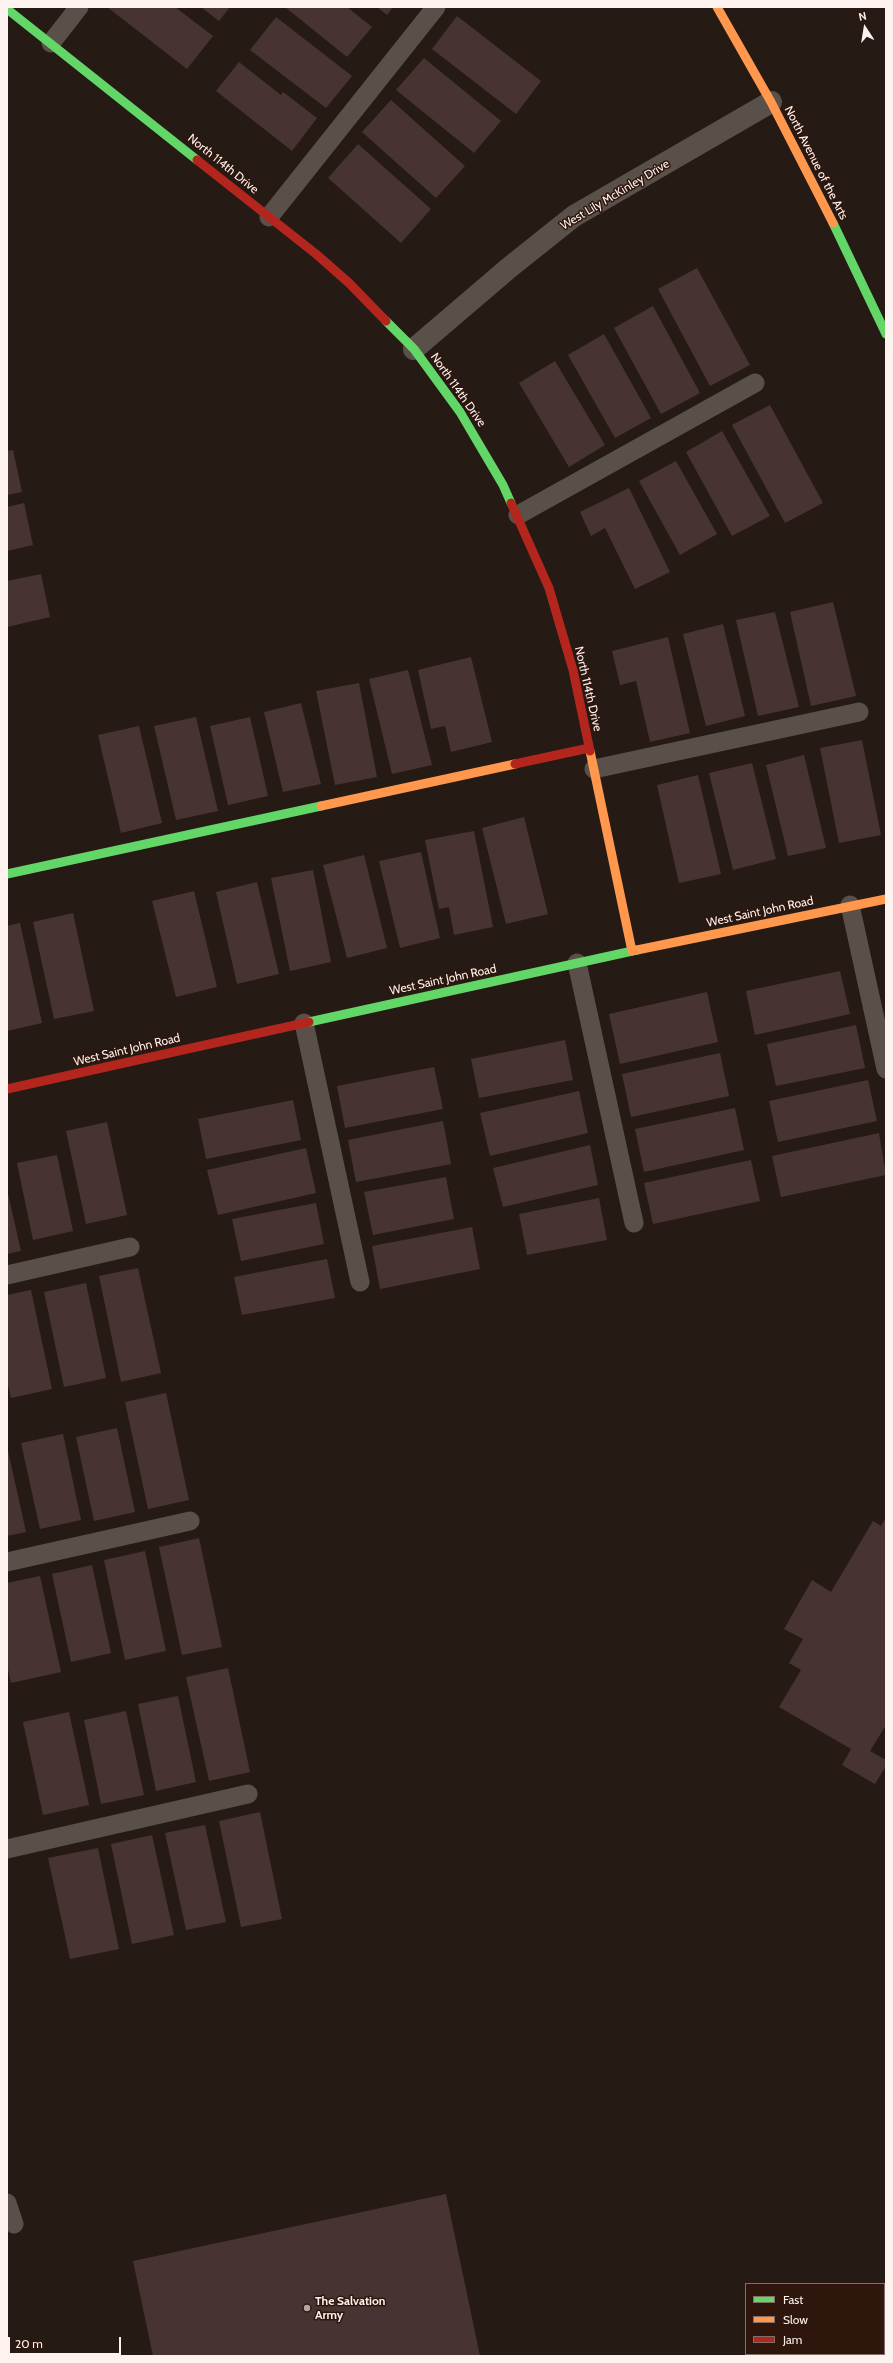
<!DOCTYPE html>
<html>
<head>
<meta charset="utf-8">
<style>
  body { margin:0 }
  #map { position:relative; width:893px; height:2363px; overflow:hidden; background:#261a14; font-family:Cabin,sans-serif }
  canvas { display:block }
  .frame { position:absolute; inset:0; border:8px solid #fdf2ee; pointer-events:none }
  .legend { position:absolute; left:745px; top:2283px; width:140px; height:72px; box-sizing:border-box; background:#2e160c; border:1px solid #816e66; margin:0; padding:5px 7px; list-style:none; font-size:12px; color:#fdf2ee }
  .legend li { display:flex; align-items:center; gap:8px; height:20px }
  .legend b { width:20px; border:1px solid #816e66 }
  .north { position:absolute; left:845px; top:8px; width:40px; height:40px; -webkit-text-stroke:3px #2e160c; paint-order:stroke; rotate:348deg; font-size:11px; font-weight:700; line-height:16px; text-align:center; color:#fdf2ee }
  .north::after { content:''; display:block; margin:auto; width:14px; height:18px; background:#fdf2ee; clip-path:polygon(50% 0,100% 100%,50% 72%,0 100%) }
  .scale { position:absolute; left:8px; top:2337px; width:113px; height:18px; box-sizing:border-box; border:2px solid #fdf2ee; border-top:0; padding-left:5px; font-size:12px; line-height:14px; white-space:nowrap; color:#fdf2ee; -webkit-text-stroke:3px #2e160c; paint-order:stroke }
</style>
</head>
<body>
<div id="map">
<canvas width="893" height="2363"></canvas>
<div class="frame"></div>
<ul class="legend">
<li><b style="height:5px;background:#63d668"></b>Fast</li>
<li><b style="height:5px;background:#ff974d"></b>Slow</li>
<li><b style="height:5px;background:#b3261e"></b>Jam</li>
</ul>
<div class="north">N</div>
<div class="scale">20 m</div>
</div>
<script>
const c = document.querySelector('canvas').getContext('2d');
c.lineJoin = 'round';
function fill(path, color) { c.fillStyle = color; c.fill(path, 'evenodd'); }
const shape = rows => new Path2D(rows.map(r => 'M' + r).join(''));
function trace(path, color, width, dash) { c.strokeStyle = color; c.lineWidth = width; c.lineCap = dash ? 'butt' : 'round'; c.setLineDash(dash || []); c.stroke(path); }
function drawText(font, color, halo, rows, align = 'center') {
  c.font = font + ' Cabin,sans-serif'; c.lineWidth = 3; c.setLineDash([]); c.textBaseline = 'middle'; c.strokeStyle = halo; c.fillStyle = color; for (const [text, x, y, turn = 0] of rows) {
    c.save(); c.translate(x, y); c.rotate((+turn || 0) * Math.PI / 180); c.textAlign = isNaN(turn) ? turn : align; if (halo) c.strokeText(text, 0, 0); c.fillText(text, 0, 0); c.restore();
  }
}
const building = shape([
  [107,7,175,7,213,36,187,69],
  [201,7,230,7,219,21],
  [285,7,347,7,372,27,347,57],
  [377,7,393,7,387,15],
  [457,16,541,81,516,114,432,49],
  [276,17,352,76,326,108,250,50],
  [424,58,501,121,474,153,396,90],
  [239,62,281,95,283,92,317,118,292,151,216,91],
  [391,100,465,166,436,198,362,132],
  [358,144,431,209,401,243,328,178],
  [697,268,750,365,710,386,658,289],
  [653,306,700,393,661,414,614,328],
  [604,334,651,418,615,438,568,355],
  [555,361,605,445,569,467,519,383],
  [770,405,823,503,785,523,732,425],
  [722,431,770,516,732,536,686,452],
  [13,450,22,492,7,495,7,451],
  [676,461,717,534,680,555,639,481],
  [629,488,670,572,635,589,605,528,591,536,580,512],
  [24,503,33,545,7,551,7,507],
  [41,574,50,617,7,627,7,581],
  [833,602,856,696,811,706,790,612],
  [775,612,799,707,758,716,736,620],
  [723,624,745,716,706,726,683,634],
  [668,637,690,733,650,742,636,681,620,685,612,651],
  [471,657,492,742,451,752,445,726,431,729,418,670],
  [408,670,432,765,392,774,369,679],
  [359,683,377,777,335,785,316,691],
  [301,703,321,784,283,792,264,712],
  [196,717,218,811,176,820,154,726],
  [250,717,268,796,228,805,210,726],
  [139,726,162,823,121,833,98,735],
  [862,740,881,835,839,843,820,748],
  [804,755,826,848,788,856,766,765],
  [752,763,776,859,733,870,709,773],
  [698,775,721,874,679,883,657,785],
  [524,817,548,914,506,924,482,828],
  [474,831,493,927,454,935,449,907,439,909,425,840],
  [421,852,440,938,400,948,379,861],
  [364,855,387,948,347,958,323,865],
  [313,870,331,962,290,971,271,878],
  [257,882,279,974,237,984,216,892],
  [194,891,217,987,176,997,152,901],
  [73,913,94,1011,54,1019,33,922],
  [20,923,42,1023,7,1031,7,926],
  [840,971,850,1014,755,1035,746,991],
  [707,992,718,1042,620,1064,609,1014],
  [856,1025,865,1068,776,1086,767,1044],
  [565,1040,573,1080,479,1098,471,1059],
  [720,1053,729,1096,631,1117,622,1074],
  [434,1067,443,1109,345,1128,337,1086],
  [868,1080,877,1121,778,1142,769,1101],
  [579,1091,588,1133,490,1156,480,1113],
  [293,1100,301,1140,206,1159,198,1119],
  [735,1108,744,1150,644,1172,635,1129],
  [443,1121,451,1164,356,1182,348,1140],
  [107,1122,127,1215,86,1224,66,1131],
  [879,1133,886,1175,781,1197,772,1156],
  [590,1145,598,1185,503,1207,493,1168],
  [306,1148,316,1193,218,1215,207,1170],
  [57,1155,73,1231,33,1240,17,1163],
  [751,1160,760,1201,653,1224,644,1183],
  [446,1177,454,1219,373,1235,364,1192],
  [7,1189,21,1251,7,1254],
  [599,1198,607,1240,527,1255,519,1214],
  [316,1203,324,1244,241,1261,232,1219],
  [472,1227,480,1269,380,1289,372,1246],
  [327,1259,335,1298,242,1315,234,1277],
  [138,1268,161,1373,121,1382,99,1276],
  [86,1283,106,1378,64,1387,44,1292],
  [31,1290,52,1389,11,1398,7,1380,7,1295],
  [166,1393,189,1500,148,1509,125,1402],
  [117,1428,135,1512,94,1521,76,1437],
  [63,1434,81,1520,40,1529,21,1443],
  [7,1446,26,1532,7,1536],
  [886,1517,886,1725,870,1751,886,1760,886,1766,875,1784,842,1765,851,1749,779,1707,801,1670,789,1663,803,1639,784,1629,812,1580,831,1592,873,1521,881,1526],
  [199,1538,222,1647,182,1655,159,1547],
  [145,1551,166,1651,125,1660,104,1560],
  [92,1565,111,1653,71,1662,52,1574],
  [40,1576,61,1672,11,1683,7,1665,7,1583],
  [228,1668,250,1772,209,1781,186,1677],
  [178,1696,196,1782,156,1791,138,1704],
  [126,1711,144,1795,101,1804,84,1720],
  [69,1712,89,1805,43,1815,23,1722],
  [260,1812,282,1919,241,1927,219,1821],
  [205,1825,226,1922,186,1930,165,1833],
  [152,1835,174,1935,132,1944,111,1844],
  [98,1848,119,1949,70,1959,48,1858],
  [446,2194,480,2356,153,2356,133,2261]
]);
const lane = shape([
  [51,43,79,7],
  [269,217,436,7],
  [518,515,755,383],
  [594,769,859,712],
  [850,905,886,1069],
  [577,963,634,1223],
  [304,1023,360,1282],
  [7,1275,130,1247],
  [7,1562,190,1521],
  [7,1849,248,1794],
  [7,2203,14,2224]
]);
const street = shape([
  [414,349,510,267,574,216,771,102]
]);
const fast = shape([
  [7,9,197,160],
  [833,223,886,334],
  [386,321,414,349,460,412,503,485,511,503],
  [7,874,321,806],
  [309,1022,637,950]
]);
const slow = shape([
  [717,7,771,102,833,223],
  [590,751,632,951],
  [321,806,515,764],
  [637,950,886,899]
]);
const jam = shape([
  [197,160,316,254,349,283,386,321],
  [511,503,549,588,573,670,590,751],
  [515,764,589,748],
  [7,1089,309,1022]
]);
const markers = [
  [307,2308,4,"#b2a6a2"]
];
const streetNames = [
  ["North Avenue of the Arts",816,163,63],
  ["North 114th Drive",223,164,39],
  ["West Lily McKinley Drive",615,195,-31],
  ["North 114th Drive",458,390,55],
  ["North 114th Drive",588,689,77],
  ["West Saint John Road",760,912,-12],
  ["West Saint John Road",443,980,-12],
  ["West Saint John Road",127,1050,-13]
];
const poiNames = [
  ["The Salvation",315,2301],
  ["Army",315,2315]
];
fill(building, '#473432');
trace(lane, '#595049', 19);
trace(street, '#595049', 22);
trace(fast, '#63d668', 9);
trace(slow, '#ff974d', 9);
trace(jam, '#b3261e', 9);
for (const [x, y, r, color] of markers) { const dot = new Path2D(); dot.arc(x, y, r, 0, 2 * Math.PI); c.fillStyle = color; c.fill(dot); trace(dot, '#2e160c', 1.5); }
drawText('12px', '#fdf2ee', '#2e160c', streetNames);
drawText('bold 12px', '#fdf2ee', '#2e160c', poiNames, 'left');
</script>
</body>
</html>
